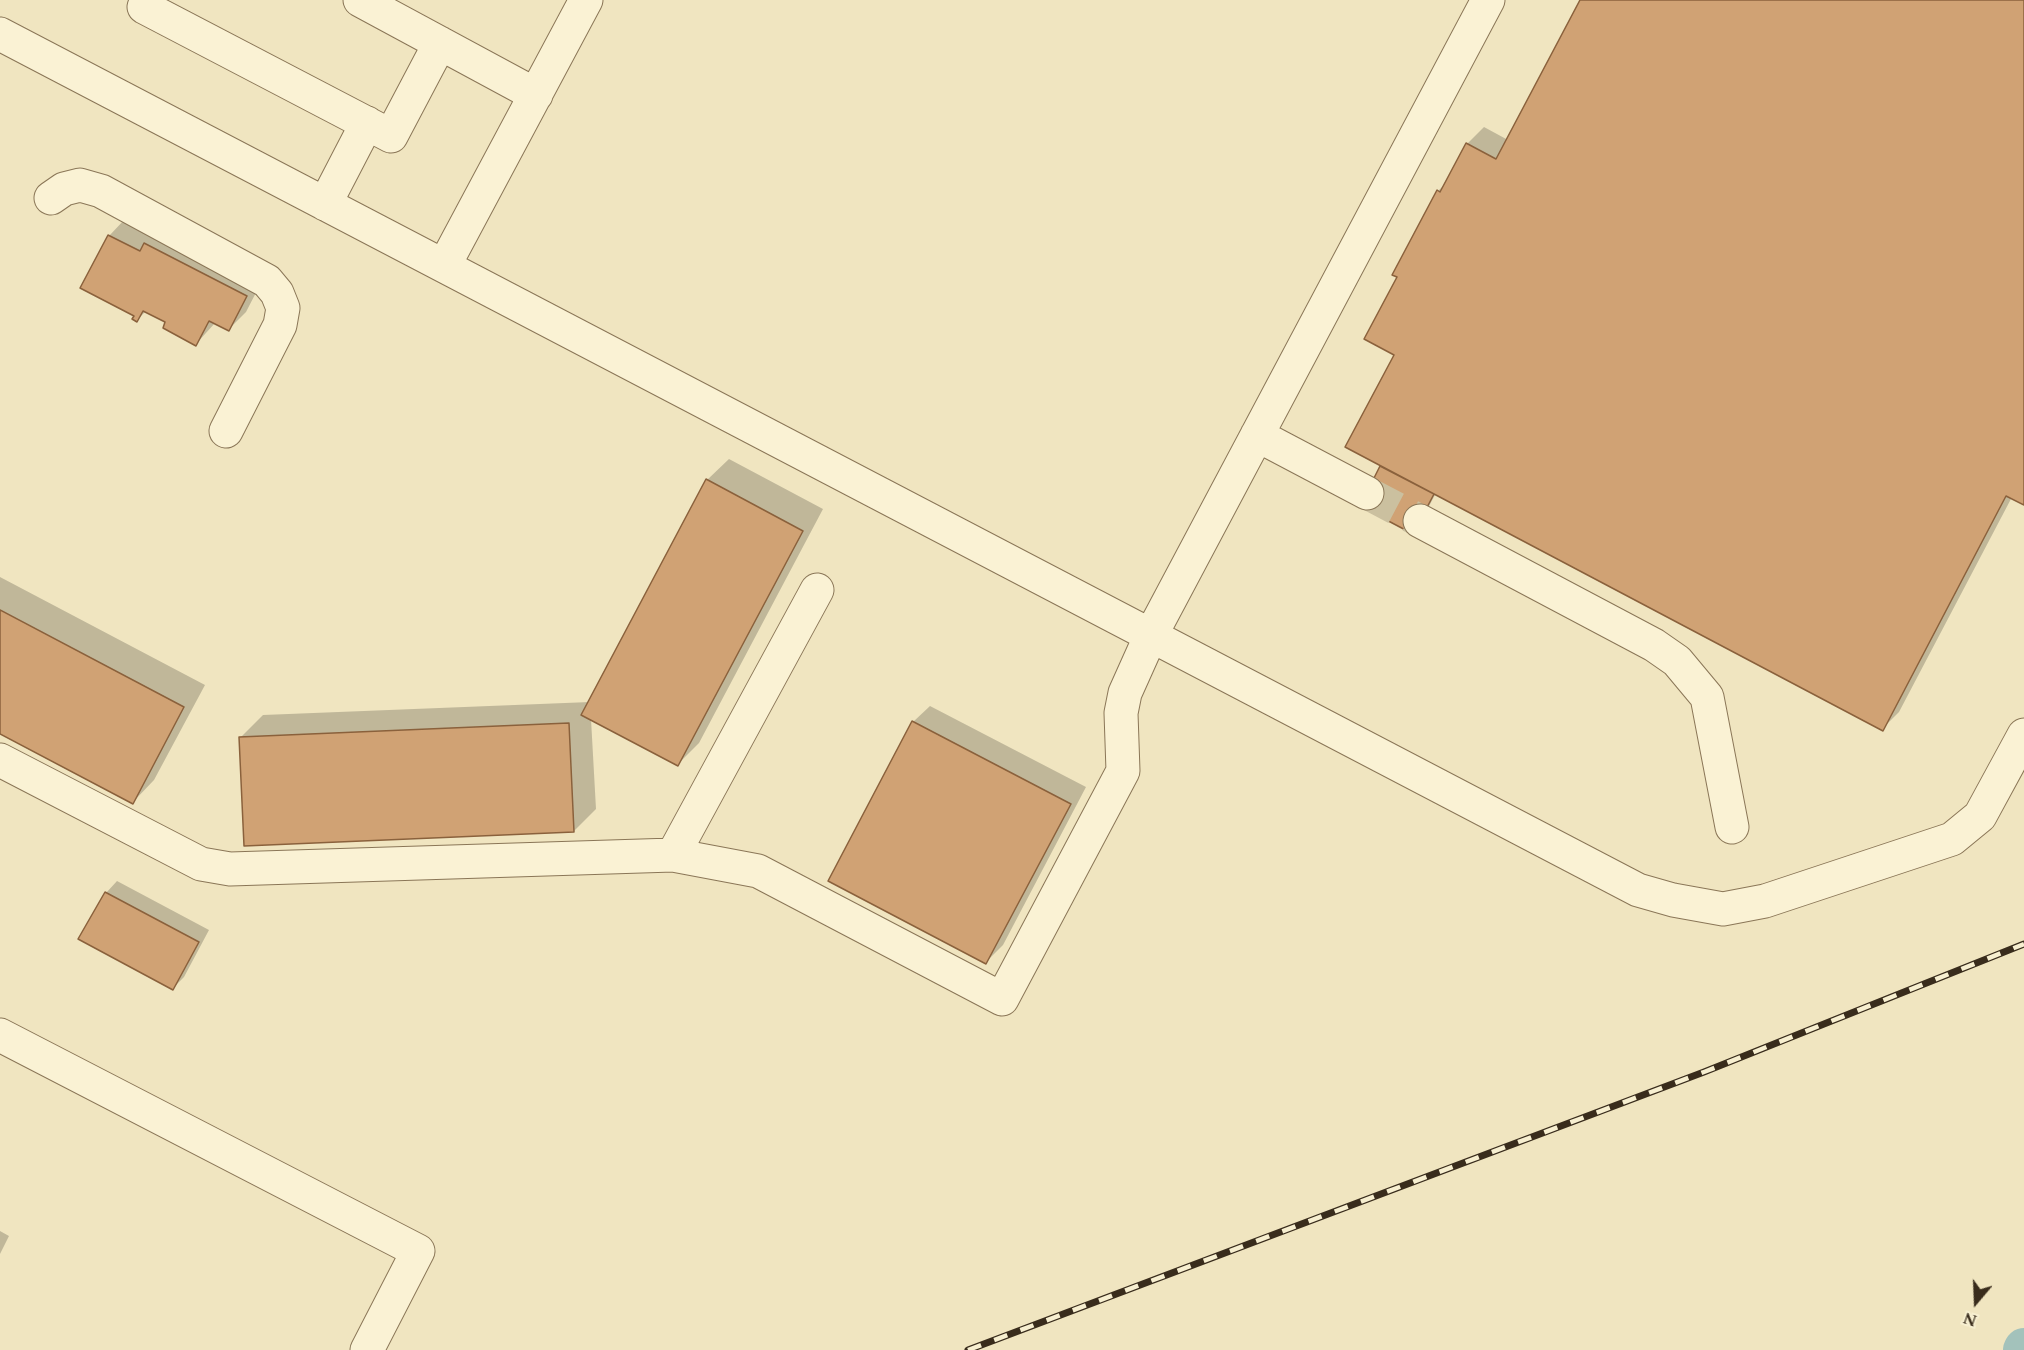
<!DOCTYPE html>
<html>
<head>
<meta charset="utf-8">
<style>
  body { margin:0 }
  #map { position:relative; width:2024px; height:1350px; overflow:hidden; background:#f0e5c0; font-family:Spectral,serif }
  canvas { display:block }
  .north { position:absolute; left:1946px; top:1272px; width:60px; height:60px; -webkit-text-stroke:4px #f7efd0; paint-order:stroke; rotate:199deg; font-size:16px; font-weight:700; line-height:24px; text-align:center; color:#392c1c }
  .north::after { content:''; display:block; margin:auto; width:21px; height:27px; background:#392c1c; clip-path:polygon(50% 0,100% 100%,50% 72%,0 100%) }
</style>
</head>
<body>
<div id="map">
<canvas width="2024" height="1350"></canvas>
<div class="north">N</div>
</div>
<script>
const c = document.querySelector('canvas').getContext('2d');
c.lineJoin = 'round';
function fill(path, color) { c.fillStyle = color; c.fill(path, 'evenodd'); }
const shape = rows => new Path2D(rows.map(r => 'M' + r).join(''));
function trace(path, color, width, dash) { c.strokeStyle = color; c.lineWidth = width; c.lineCap = dash ? 'butt' : 'round'; c.setLineDash(dash || []); c.stroke(path); }
const shadow = shape([
  [1582,0,2024,0,2024,504,2012,497,1899,712,1882,729,1436,493,1418,527,1382,467,1396,354,1399,276,1438,191,1448,181,1467,144,1484,127,1508,140],
  [125,219,263,279,246,312,229,329,215,323,196,344,167,322,146,311,137,320,109,236],
  [729,459,823,509,699,743,678,764,591,719,596,809,574,831,241,737,263,715,590,702,707,480],
  [0,577,205,685,154,780,133,802,0,732],
  [930,706,1086,787,1003,945,986,962,913,722],
  [117,881,209,930,184,977,173,988,106,893],
  [0,1231,9,1236,0,1254]
]);
const canal = shape([
  [2023,1350,2024,1348]
]);
const building = shape([
  [1580,0,2024,0,2024,505,2006,496,1883,731,1345,447,1394,355,1364,339,1397,277,1392,275,1437,190,1440,192,1466,143,1496,159,1580,0],
  [108,235,140,251,144,243,247,296,229,331,209,321,196,346,163,328,165,322,143,311,137,322,132,319,134,316,80,288,108,235],
  [1380,466,1434,494,1413,534,1360,506,1380,466],
  [706,479,803,531,678,766,581,715,706,479],
  [0,610,184,707,133,804,0,734,0,610],
  [912,721,1071,804,986,964,828,881,912,721],
  [569,723,574,832,244,846,239,737,569,723],
  [105,892,199,942,173,990,78,939,105,892]
]);
const minorTunnel = shape([
  [1367,493,1420,521]
]);
const minor = shape([
  [148,0,144,7,391,136,440,43],
  [360,0,536,95],
  [0,34,1638,890,1673,900,1723,909,1765,901,1952,839,1980,816,2024,735],
  [51,198,64,189,80,185,101,191,267,281,277,293,283,308,280,325,226,431],
  [325,204,367,123],
  [444,266,586,0],
  [1257,435,1367,493],
  [1420,521,1654,645,1677,661,1707,697,1732,827],
  [0,760,201,864,230,869,673,855,758,871,1002,999,1123,771,1121,713,1125,693,1151,635,1488,0],
  [673,855,817,590],
  [0,1035,418,1251,367,1350]
]);
const rail = shape([
  [968,1350,1704,1072,2024,944]
]);
fill(shadow, '#0003');
trace(canal, '#a3c2bb', 40);
fill(building, '#d0a274');
trace(building, '#8a613c', 1.5);
trace(minorTunnel, '#cbc09f', 33, [33, 16]);
trace(minor, '#8a7657', 35);
trace(minor, '#faf2d4', 33);
trace(rail, '#392c1c', 7);
trace(rail, '#f7efd0', 4.5, [14]);
</script>
</body>
</html>
